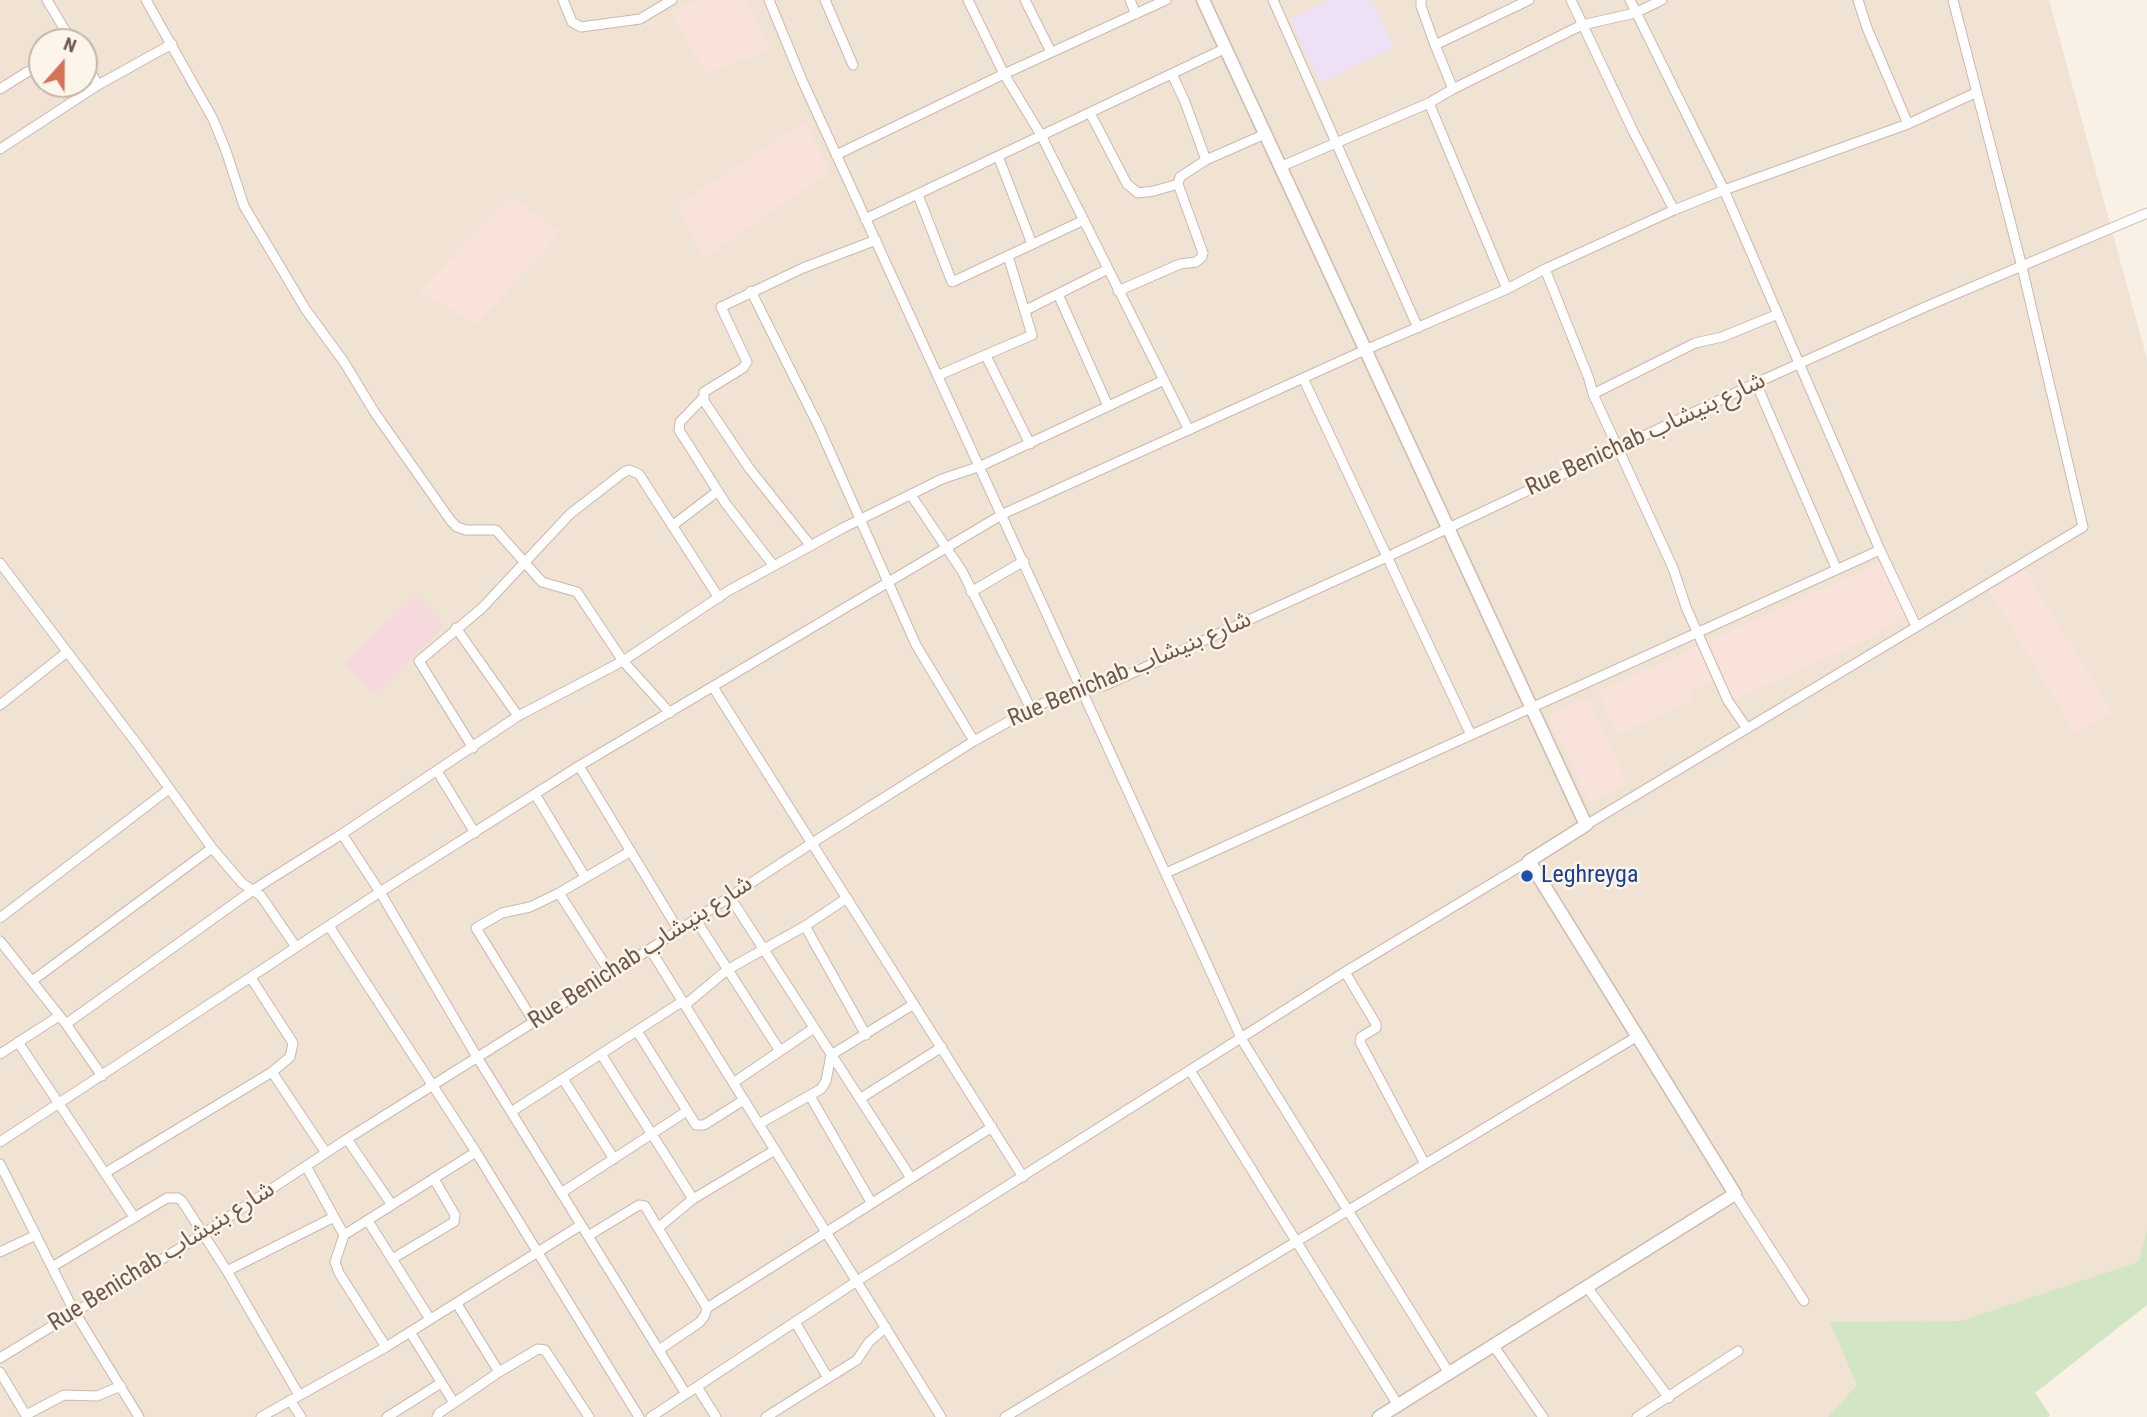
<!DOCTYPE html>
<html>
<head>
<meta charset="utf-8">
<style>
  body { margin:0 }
  #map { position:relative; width:2147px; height:1417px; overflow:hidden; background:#f9f1e5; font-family:"Roboto Condensed",sans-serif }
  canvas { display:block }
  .north { position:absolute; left:28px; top:28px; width:70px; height:70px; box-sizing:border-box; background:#fdf5ea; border:2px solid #c4b7ab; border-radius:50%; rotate:21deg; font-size:19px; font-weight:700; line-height:28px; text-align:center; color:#6f594d }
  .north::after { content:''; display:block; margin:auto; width:24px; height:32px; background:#d57258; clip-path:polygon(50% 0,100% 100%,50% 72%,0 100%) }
</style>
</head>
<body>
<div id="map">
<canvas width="2147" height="1417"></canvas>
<div class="north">N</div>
</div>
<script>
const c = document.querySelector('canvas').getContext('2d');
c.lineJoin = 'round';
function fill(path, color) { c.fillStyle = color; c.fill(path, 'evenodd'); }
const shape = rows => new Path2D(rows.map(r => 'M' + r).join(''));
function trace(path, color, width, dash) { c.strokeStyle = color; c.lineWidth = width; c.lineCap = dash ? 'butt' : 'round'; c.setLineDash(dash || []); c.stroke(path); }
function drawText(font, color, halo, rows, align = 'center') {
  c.font = font + ' "Roboto Condensed","Noto Sans Arabic",sans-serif'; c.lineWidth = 5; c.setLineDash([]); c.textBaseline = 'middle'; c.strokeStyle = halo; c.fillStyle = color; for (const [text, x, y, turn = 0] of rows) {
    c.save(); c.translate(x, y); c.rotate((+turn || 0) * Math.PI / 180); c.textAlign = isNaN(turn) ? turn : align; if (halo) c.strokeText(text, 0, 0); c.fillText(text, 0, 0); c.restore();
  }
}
const residential = shape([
  [0,0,2049,0,2147,359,2147,1289,1914,1417,0,1417],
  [42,42,84,42,84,84,42,84]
]);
const commercial = shape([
  [698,0,745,0,771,49,706,74,670,12],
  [805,121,830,172,703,259,677,205],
  [512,196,560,233,477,324,419,292],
  [1882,561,1907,613,1872,637,1733,700,1707,642],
  [2023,566,2112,712,2076,734,1987,588],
  [1698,646,1714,681,1690,691,1694,700,1617,735,1598,692],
  [1588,698,1627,782,1590,803,1548,716]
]);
const education = shape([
  [1330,0,1372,0,1394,47,1320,83,1290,19]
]);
const medical = shape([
  [415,596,444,626,373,694,344,664]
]);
const green = shape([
  [2147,1229,2147,1305,2035,1393,2050,1415,2048,1417,1828,1417,1857,1385,1830,1322,1961,1321,2139,1262]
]);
const street = shape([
  [47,0,72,42],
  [146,0,213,119,226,151,244,206,306,310,344,362,375,413,451,521,457,527,466,530,496,530,542,582,577,592,623,661,670,713],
  [563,0,572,22,581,27,640,19,672,0],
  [769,0,802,80,1242,1040,1449,1373],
  [825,0,853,65],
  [968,0,1004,74,1041,135,1189,430],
  [1025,0,1051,52],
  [1130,0,1136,14],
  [1273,0,1418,328],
  [1421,0,1421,6,1435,45,1453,89],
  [1571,0,1633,131,1674,210],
  [1630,0,1724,190,1880,550,1916,626],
  [1858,0,1867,28,1908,124],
  [1435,45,1529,0],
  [84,61,98,85],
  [1172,74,1185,102,1206,160],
  [0,89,27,72,42,67],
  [1429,103,1507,289],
  [1090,113,1127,184,1138,193,1154,191,1178,184],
  [0,149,98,85,172,44],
  [836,155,1004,74,1166,0],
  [998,156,1032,244],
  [1280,167,1429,103,1453,89,1582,25,1635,13,1662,0],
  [918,195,952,282,1084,220],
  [865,219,1226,48],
  [1545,269,1589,379,1593,394,1673,568,1686,607,1728,701,1746,727],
  [751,291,819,427,916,645,974,741],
  [1118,291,1180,264,1196,262,1202,257,1203,253,1178,184,1180,177,1206,160,1265,134],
  [1058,294,1108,406],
  [1026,310,1108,269],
  [986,356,1030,444],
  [939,375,1032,335,1008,256],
  [1303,378,1471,735],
  [1756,383,1836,568],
  [1593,394,1695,343,1722,337,1778,314],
  [703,398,680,422,679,430,726,504,773,565],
  [911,495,962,571,1031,709],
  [672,526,718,491],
  [811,546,749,468,704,401,704,392,743,368,747,362,721,307,803,268,876,240],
  [0,563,143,752,212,848,242,883,261,896,296,947],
  [971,592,1024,561],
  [456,628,518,716],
  [713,687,1023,1177],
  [0,705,67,652],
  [473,748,419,661,482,608,570,514,624,472,629,470,639,474,719,598],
  [579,766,679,931],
  [437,771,475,833],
  [535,794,585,877],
  [1586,825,2083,527,2022,267,1953,0],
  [342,834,380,892,477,1057,686,1394],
  [1166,873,1880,550],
  [559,893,611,974],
  [730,897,911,1178],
  [0,918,169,789],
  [696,920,780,1051],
  [329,926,476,1152,639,1417],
  [805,926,866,1035],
  [0,941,66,1024,102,1076],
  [650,949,941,1417],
  [1345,972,1376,1024,1376,1028,1361,1037,1360,1042,1425,1164],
  [32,981,212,848],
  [685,1005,727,970,805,926,847,898],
  [534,1022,476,928,502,913,530,907,559,893,631,851],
  [66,1024,253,890,342,834,518,716,623,661,728,591,843,528,942,479,981,466,1164,380],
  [637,1031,696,1125,704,1125,744,1100],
  [18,1042,134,1217],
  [0,1054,59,1016],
  [601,1054,693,1199],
  [272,1072,326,1153],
  [1191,1072,1398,1405],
  [563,1079,614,1159],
  [733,1083,814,1028],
  [810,1096,871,1202],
  [861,1098,942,1047],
  [511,1112,683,1001],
  [759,1124,821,1089,826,1081,831,1055,914,1004],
  [347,1139,392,1205],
  [0,1142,380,892,579,766,1003,514,1365,350,1507,289,1545,269,1674,210,1724,190,1908,124,1975,93],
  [0,1164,74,1311,139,1417],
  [306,1166,344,1235,335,1262,339,1273,386,1347],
  [105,1173,272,1072,290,1057,293,1043,251,978],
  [561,1193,687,1111],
  [1735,1194,1804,1301],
  [368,1221,392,1259],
  [344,1235,476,1152],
  [588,1236,639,1205,645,1206,658,1228],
  [0,1252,36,1235],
  [52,1267,167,1198,178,1198,182,1201,227,1271,299,1395],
  [227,1271,334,1217],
  [1587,1287,1669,1398],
  [707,1308,992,1127],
  [430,1319,392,1259,454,1222,455,1215,434,1179],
  [410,1332,454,1403,439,1413,437,1417],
  [1493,1345,1543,1417],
  [659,1350,700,1322,705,1315,707,1308,658,1228,693,1199,775,1150],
  [0,1358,203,1234,347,1139,650,949,812,843,974,741,1031,709,1059,696,1106,685,1387,557,1756,383,1925,307,2147,213],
  [0,1372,27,1417],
  [499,1372,538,1349,545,1350,589,1417],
  [828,1378,857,1360,869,1342,886,1327],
  [697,1387,716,1417],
  [290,1400,301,1417],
  [454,1403,499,1372,457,1304],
  [26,1415,64,1395,97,1396,121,1386],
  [261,1417,386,1347,581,1225],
  [387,1417,441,1383],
  [651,1417,857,1281,1345,972,1529,861],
  [766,1417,828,1378,795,1322],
  [1005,1417,1636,1037],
  [1637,1417,1738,1351]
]);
const secondary = shape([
  [1203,0,1586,825,1529,861,1735,1194,1379,1417]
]);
const markers = [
  [1527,876,7,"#1a4fb4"]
];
const streetNames = [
  ["Rue Benichab شارع بنيشاب",1646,435,-25],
  ["Rue Benichab شارع بنيشاب",1130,670,-23],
  ["Rue Benichab شارع بنيشاب",641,953,-33],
  ["Rue Benichab شارع بنيشاب",162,1257,-32]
];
const transitNames = [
  ["Leghreyga",1541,876]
];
fill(residential, '#f0e3d4');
fill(commercial, '#f8e2da');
fill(education, '#eee1f5');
fill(medical, '#f6d9dd');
fill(green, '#d2e5c5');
trace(street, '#c9b9ac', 11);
trace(secondary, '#cebbad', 15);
trace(street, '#fff', 9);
trace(secondary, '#fff', 12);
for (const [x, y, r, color] of markers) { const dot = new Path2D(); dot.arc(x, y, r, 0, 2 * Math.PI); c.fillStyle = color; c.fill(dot); trace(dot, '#fdf5ea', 2.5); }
drawText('24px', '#6f594d', '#fdf5ea', streetNames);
drawText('24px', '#164399', '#fdf5ea', transitNames, 'left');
</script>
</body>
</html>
